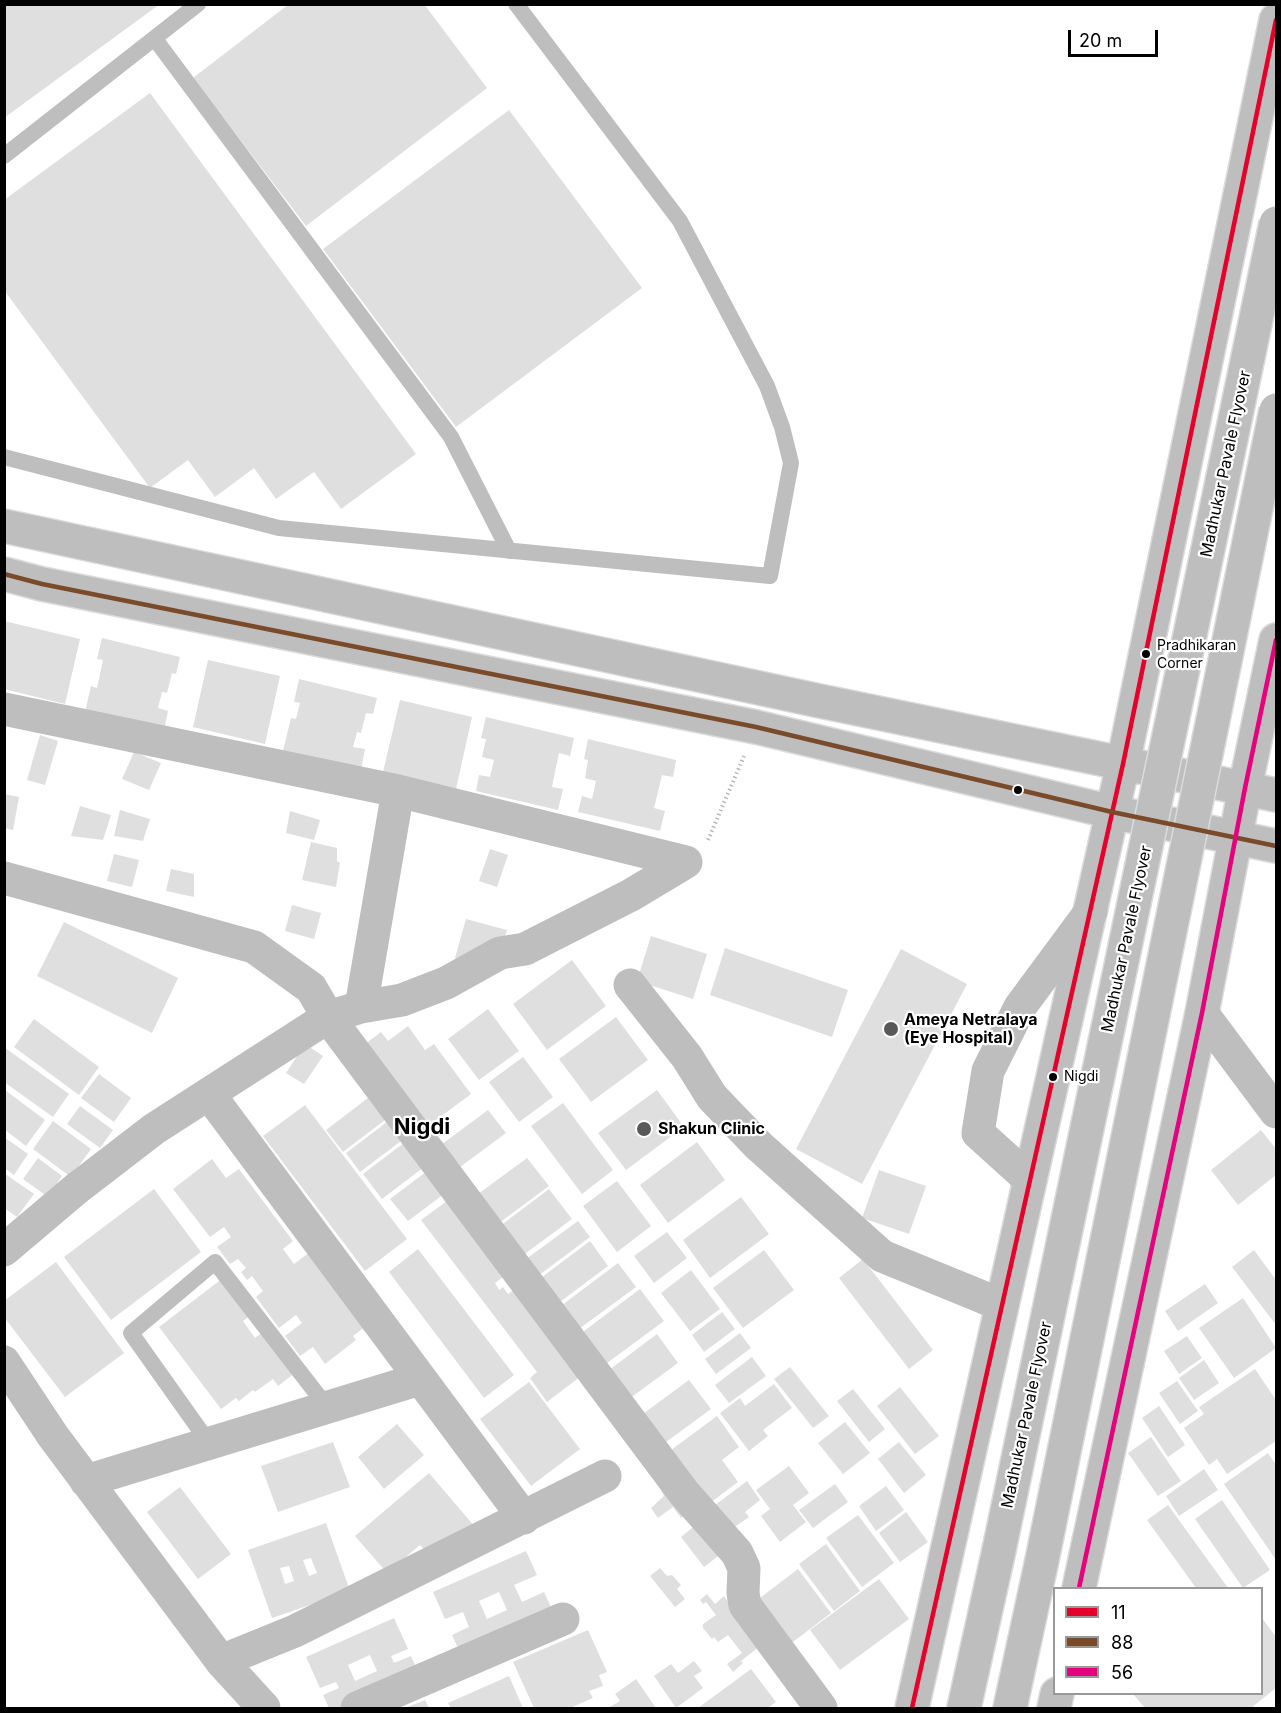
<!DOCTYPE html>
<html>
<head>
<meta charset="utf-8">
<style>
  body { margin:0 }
  #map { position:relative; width:1281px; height:1713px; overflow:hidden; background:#fff; font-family:Inter,sans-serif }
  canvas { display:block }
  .frame { position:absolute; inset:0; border:6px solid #000; pointer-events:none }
  .legend { position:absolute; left:1053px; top:1587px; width:210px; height:108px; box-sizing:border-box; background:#fff; border:2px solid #999; margin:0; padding:8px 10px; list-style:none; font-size:18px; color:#000 }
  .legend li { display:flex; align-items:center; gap:12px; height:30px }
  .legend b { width:30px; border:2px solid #999 }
  .scale { position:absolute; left:1068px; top:30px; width:90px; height:27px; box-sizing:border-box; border:3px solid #000; border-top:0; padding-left:8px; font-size:18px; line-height:21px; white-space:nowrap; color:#000; -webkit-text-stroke:4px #fff; paint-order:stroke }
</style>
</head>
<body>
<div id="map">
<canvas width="1281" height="1713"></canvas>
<div class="frame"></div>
<ul class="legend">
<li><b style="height:8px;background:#e4002b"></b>11</li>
<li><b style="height:8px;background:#7a4b2a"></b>88</li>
<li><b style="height:8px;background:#e5007d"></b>56</li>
</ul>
<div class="scale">20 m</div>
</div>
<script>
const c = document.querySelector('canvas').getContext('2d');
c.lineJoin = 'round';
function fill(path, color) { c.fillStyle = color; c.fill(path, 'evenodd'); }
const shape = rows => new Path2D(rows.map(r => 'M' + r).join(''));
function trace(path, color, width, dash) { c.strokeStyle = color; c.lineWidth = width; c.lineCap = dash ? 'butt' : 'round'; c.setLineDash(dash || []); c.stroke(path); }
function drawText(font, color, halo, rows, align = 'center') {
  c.font = font + ' Inter,sans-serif'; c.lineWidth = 4.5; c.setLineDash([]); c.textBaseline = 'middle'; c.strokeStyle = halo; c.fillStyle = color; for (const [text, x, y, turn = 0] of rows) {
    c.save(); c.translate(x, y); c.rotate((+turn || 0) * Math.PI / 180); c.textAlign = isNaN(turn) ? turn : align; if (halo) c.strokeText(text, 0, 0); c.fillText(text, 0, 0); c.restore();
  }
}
const building = shape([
  [4,4,160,4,4,118],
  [289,4,424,4,487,88,306,226,193,78],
  [150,93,416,454,341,509,314,472,276,499,254,468,215,497,188,460,150,488,4,290,4,200],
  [509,110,642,288,456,427,323,249],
  [4,621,80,639,65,704,4,689],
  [102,638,180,657,176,674,172,673,167,693,162,692,158,708,168,711,164,731,85,712,91,686,97,688,103,660,97,659],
  [208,660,280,676,265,744,193,727],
  [299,679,377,698,373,714,366,713,361,733,357,732,353,747,365,749,361,770,283,751,291,718,296,719,300,703,294,702],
  [400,700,472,717,456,789,383,772],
  [486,717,574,738,570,756,559,753,552,787,563,789,558,810,476,791,479,775,490,777,494,760,482,757,486,739,481,738],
  [40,735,58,741,45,785,27,780],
  [588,739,676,760,673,777,662,775,654,808,665,811,660,831,578,812,582,796,592,799,596,781,585,778,588,760,584,759],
  [134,752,161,763,149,790,122,779],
  [4,794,19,797,13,830,4,828],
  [80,806,111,815,103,840,71,836],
  [120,810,150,819,143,841,114,836],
  [290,811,320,820,314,840,286,833],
  [311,842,337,848,337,861,340,863,336,887,302,880],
  [490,849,508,855,497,887,479,881],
  [114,854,139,860,132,887,107,881],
  [171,869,194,874,194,897,166,891],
  [292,905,321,913,314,939,285,931],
  [466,919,507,930,500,953,467,962,455,958],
  [64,922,178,978,152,1033,37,976],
  [651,936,707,954,693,999,637,981],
  [725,948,848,990,832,1037,710,995],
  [901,949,967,984,862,1184,796,1149],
  [572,960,606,1006,547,1050,513,1004],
  [488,1009,519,1051,479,1080,448,1039],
  [616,1017,648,1060,591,1102,559,1059],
  [34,1019,99,1067,79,1095,14,1047],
  [408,1026,425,1050,434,1044,471,1094,419,1133,357,1050,381,1032,388,1041],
  [305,1044,323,1056,304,1084,286,1073],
  [4,1047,69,1094,53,1117,4,1082],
  [523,1057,553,1097,519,1122,489,1082],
  [99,1074,131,1098,114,1122,81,1098],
  [5,1090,45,1120,26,1146,5,1130],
  [657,1090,684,1127,626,1170,598,1133],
  [368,1098,385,1120,343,1152,326,1130],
  [563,1103,613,1170,582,1194,531,1126],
  [305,1105,407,1239,365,1271,263,1136],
  [80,1106,113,1130,100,1148,67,1124],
  [488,1110,506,1133,448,1176,430,1153],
  [53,1121,91,1149,71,1177,33,1149],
  [387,1122,401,1141,360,1172,346,1153],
  [1261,1130,1276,1149,1276,1175,1238,1205,1211,1170],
  [4,1137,28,1154,14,1175,4,1168],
  [405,1142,424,1167,382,1199,363,1174],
  [697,1142,725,1180,668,1223,640,1185],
  [38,1158,62,1176,48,1197,23,1179],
  [527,1158,549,1186,491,1229,470,1200],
  [212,1159,226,1178,239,1169,293,1241,283,1249,294,1264,311,1251,366,1326,353,1336,356,1340,325,1364,313,1347,300,1356,285,1336,302,1323,296,1315,279,1328,256,1297,263,1291,252,1276,247,1280,241,1272,246,1268,238,1259,230,1264,217,1247,231,1237,224,1227,210,1237,173,1189],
  [431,1168,448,1191,408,1221,390,1199],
  [879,1170,926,1186,909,1234,862,1218],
  [4,1173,34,1194,17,1217,4,1208],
  [617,1181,651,1226,617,1252,583,1206],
  [154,1189,201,1252,111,1320,64,1257],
  [549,1189,572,1219,514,1262,492,1232],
  [741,1197,769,1234,710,1278,683,1240],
  [447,1201,504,1276,495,1283,499,1290,503,1287,508,1294,515,1289,589,1370,547,1402,530,1378,537,1372,421,1220],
  [578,1221,590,1237,534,1279,522,1262],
  [667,1232,687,1258,654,1283,634,1256],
  [590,1241,608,1266,556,1305,538,1280],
  [418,1249,514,1375,484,1398,389,1272],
  [764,1250,794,1290,743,1328,713,1288],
  [1254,1250,1276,1280,1276,1325,1232,1267],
  [863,1259,933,1350,909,1369,839,1278],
  [56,1262,124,1353,65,1397,4,1317,4,1301],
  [618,1263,636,1287,575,1332,558,1308],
  [691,1270,720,1309,690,1331,661,1293],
  [223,1278,251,1315,243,1321,255,1338,264,1331,295,1373,278,1386,273,1379,255,1392,253,1390,239,1401,236,1398,221,1409,159,1327],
  [1205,1284,1218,1303,1178,1331,1165,1311],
  [640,1289,664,1321,603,1366,580,1334],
  [1243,1298,1276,1348,1234,1378,1199,1328],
  [722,1312,735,1329,704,1352,692,1335],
  [740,1333,751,1348,716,1374,705,1359],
  [657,1334,678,1363,622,1404,601,1376],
  [1187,1336,1202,1358,1179,1374,1164,1351],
  [752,1357,766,1376,729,1403,715,1385],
  [1204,1360,1219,1383,1194,1400,1179,1378],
  [790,1367,829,1416,813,1428,774,1379],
  [1255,1369,1276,1400,1276,1441,1227,1474,1217,1459,1209,1465,1184,1428,1204,1414,1199,1407],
  [689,1380,711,1409,658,1448,636,1419],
  [1177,1381,1198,1411,1180,1424,1159,1393],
  [529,1382,580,1449,531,1486,480,1419],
  [774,1384,792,1408,763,1430,768,1436,749,1451,720,1413,740,1398,745,1406],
  [900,1387,939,1436,915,1454,877,1406],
  [853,1389,885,1429,869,1442,837,1401],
  [1159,1406,1185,1445,1168,1457,1142,1418],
  [717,1416,739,1447,722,1460,738,1482,702,1509,663,1456],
  [845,1422,870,1453,843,1474,818,1443],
  [397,1424,424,1455,384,1489,358,1457],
  [1151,1437,1181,1481,1158,1496,1128,1453],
  [333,1442,350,1487,278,1512,261,1466],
  [899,1442,926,1475,904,1493,878,1459],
  [1268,1453,1276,1465,1276,1560,1224,1484],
  [789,1466,809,1493,793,1505,806,1522,780,1542,761,1516,770,1509,756,1490],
  [1204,1469,1218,1490,1179,1516,1166,1496],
  [429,1473,476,1528,428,1555,420,1545,387,1573,355,1536],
  [747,1481,760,1500,745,1512,749,1517,732,1529,715,1505],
  [835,1484,848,1502,813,1528,799,1510],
  [886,1486,904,1510,876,1531,859,1506],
  [180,1487,231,1554,198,1579,147,1512],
  [667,1488,691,1510,681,1518,673,1507,658,1518,651,1508,664,1496,662,1492],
  [1222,1500,1270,1570,1243,1588,1195,1519],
  [1168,1505,1228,1588,1196,1588,1147,1520],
  [906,1512,928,1542,900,1562,879,1533],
  [858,1515,894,1563,862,1587,826,1538],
  [326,1523,350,1591,272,1618,248,1550],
  [311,1558,317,1573,309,1576,303,1560],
  [289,1566,294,1581,285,1584,280,1568],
  [698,1523,722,1553,704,1567,681,1537],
  [826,1544,860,1591,834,1611,799,1564],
  [526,1551,537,1575,514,1585,522,1602,544,1592,556,1618,463,1659,452,1635,469,1627,463,1612,445,1619,433,1592],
  [499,1592,507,1610,487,1619,479,1601],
  [660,1568,667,1576,672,1575,681,1585,677,1589,685,1599,675,1607,650,1576],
  [798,1569,831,1613,789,1645,756,1601],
  [879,1579,909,1619,840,1670,810,1630],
  [707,1594,715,1604,724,1596,760,1646,741,1661,743,1663,733,1672,727,1664,742,1653,728,1635,718,1642,714,1637,712,1639,703,1628,703,1624,716,1615,706,1602,703,1604,700,1600],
  [394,1618,408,1649,391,1656,394,1663,411,1656,422,1680,357,1708,329,1708,323,1695,339,1688,336,1682,320,1688,306,1657],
  [370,1655,377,1671,355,1681,348,1665],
  [1262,1618,1276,1637,1276,1688,1251,1708,1145,1708,1133,1694,1262,1694],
  [588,1630,607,1672,599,1675,603,1686,589,1691,593,1698,570,1708,534,1708,513,1662],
  [694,1661,702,1671,694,1676,703,1688,676,1708,654,1676,671,1664,678,1673],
  [751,1669,776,1702,768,1708,698,1708],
  [509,1676,523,1708,451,1708,448,1703],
  [636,1679,656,1708,608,1708,620,1701,615,1694],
  [425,1700,429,1708,405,1708]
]);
const path = shape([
  [708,840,744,756]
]);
const lane = shape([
  [155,39,451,437,509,551],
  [4,156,198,4],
  [4,457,279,528,770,576,791,463,782,427,767,386,680,221,516,4],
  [209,1443,131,1333,215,1262,327,1407]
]);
const street = shape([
  [4,709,398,791,686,862],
  [4,878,254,947,311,988,328,1017,684,1493,737,1553,744,1568,743,1593,745,1605,821,1708],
  [630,985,687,1057,712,1097,759,1146,882,1256,1002,1305],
  [361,1007,398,791],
  [1202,1013,1276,1112],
  [209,1094,524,1518],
  [1030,1180,978,1133,988,1071,1020,1007,1091,911],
  [4,1250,76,1189,154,1129,328,1017,361,1007,402,1000,446,983,500,953,525,949,631,895,686,862],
  [4,1362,53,1436,221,1661,264,1708],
  [86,1481,420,1379],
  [221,1661,295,1631,605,1476],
  [357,1708,563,1619]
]);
const primary = shape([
  [4,526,815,700,1276,795],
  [4,574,42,584,756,727,1112,812,1276,846],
  [1079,1588,1202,1013,1245,788,1276,640],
  [912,1708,1123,764,1276,20],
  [1054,1708,1057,1694]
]);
const highway = shape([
  [964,1708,999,1550],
  [1010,1708,1042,1560]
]);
const highwayBridge = shape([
  [999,1550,1276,223],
  [1042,1560,1276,410]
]);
const bus1 = shape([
  [912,1708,1123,764,1276,20]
]);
const bus2 = shape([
  [4,574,42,584,756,727,1112,812,1276,846]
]);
const bus3 = shape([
  [1079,1588,1202,1013,1245,788,1276,640]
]);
const markers = [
  [1146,654,5,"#000"],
  [1018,790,5,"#000"],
  [891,1029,8,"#595959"],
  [1053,1077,5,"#000"],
  [644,1129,8,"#595959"]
];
const busNames = [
  ["Pradhikaran",1157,646],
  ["Corner",1157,664],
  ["Nigdi",1064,1077]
];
const streetNames = [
  ["Madhukar Pavale Flyover",1226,464,-78],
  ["Madhukar Pavale Flyover",1127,939,-78],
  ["Madhukar Pavale Flyover",1027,1415,-78]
];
const poiNames = [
  ["Ameya Netralaya",904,1020],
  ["(Eye Hospital)",904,1038],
  ["Shakun Clinic",658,1129]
];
const districtNames = [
  ["Nigdi",422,1127]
];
fill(building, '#dfdfdf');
trace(primary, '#dbdbdb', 36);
trace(highway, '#dbdbdb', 36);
trace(path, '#b9b9b9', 4, [1.5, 3]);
trace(lane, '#bebebe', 16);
trace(street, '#bebebe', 33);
trace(primary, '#bebebe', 33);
trace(highway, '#bebebe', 33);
trace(highwayBridge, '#dbdbdb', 36, []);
trace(highwayBridge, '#bebebe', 33);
trace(bus1, '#e4002b', 4.5);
trace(bus2, '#7a4b2a', 4.5);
trace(bus3, '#e5007d', 4.5);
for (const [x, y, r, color] of markers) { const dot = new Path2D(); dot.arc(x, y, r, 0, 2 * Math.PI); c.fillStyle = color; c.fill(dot); trace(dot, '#fff', 2); }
drawText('14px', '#000', '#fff', busNames, 'left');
drawText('16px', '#000', '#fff', streetNames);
drawText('bold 16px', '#000', '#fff', poiNames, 'left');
drawText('bold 22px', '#000', '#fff', districtNames);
</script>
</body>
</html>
